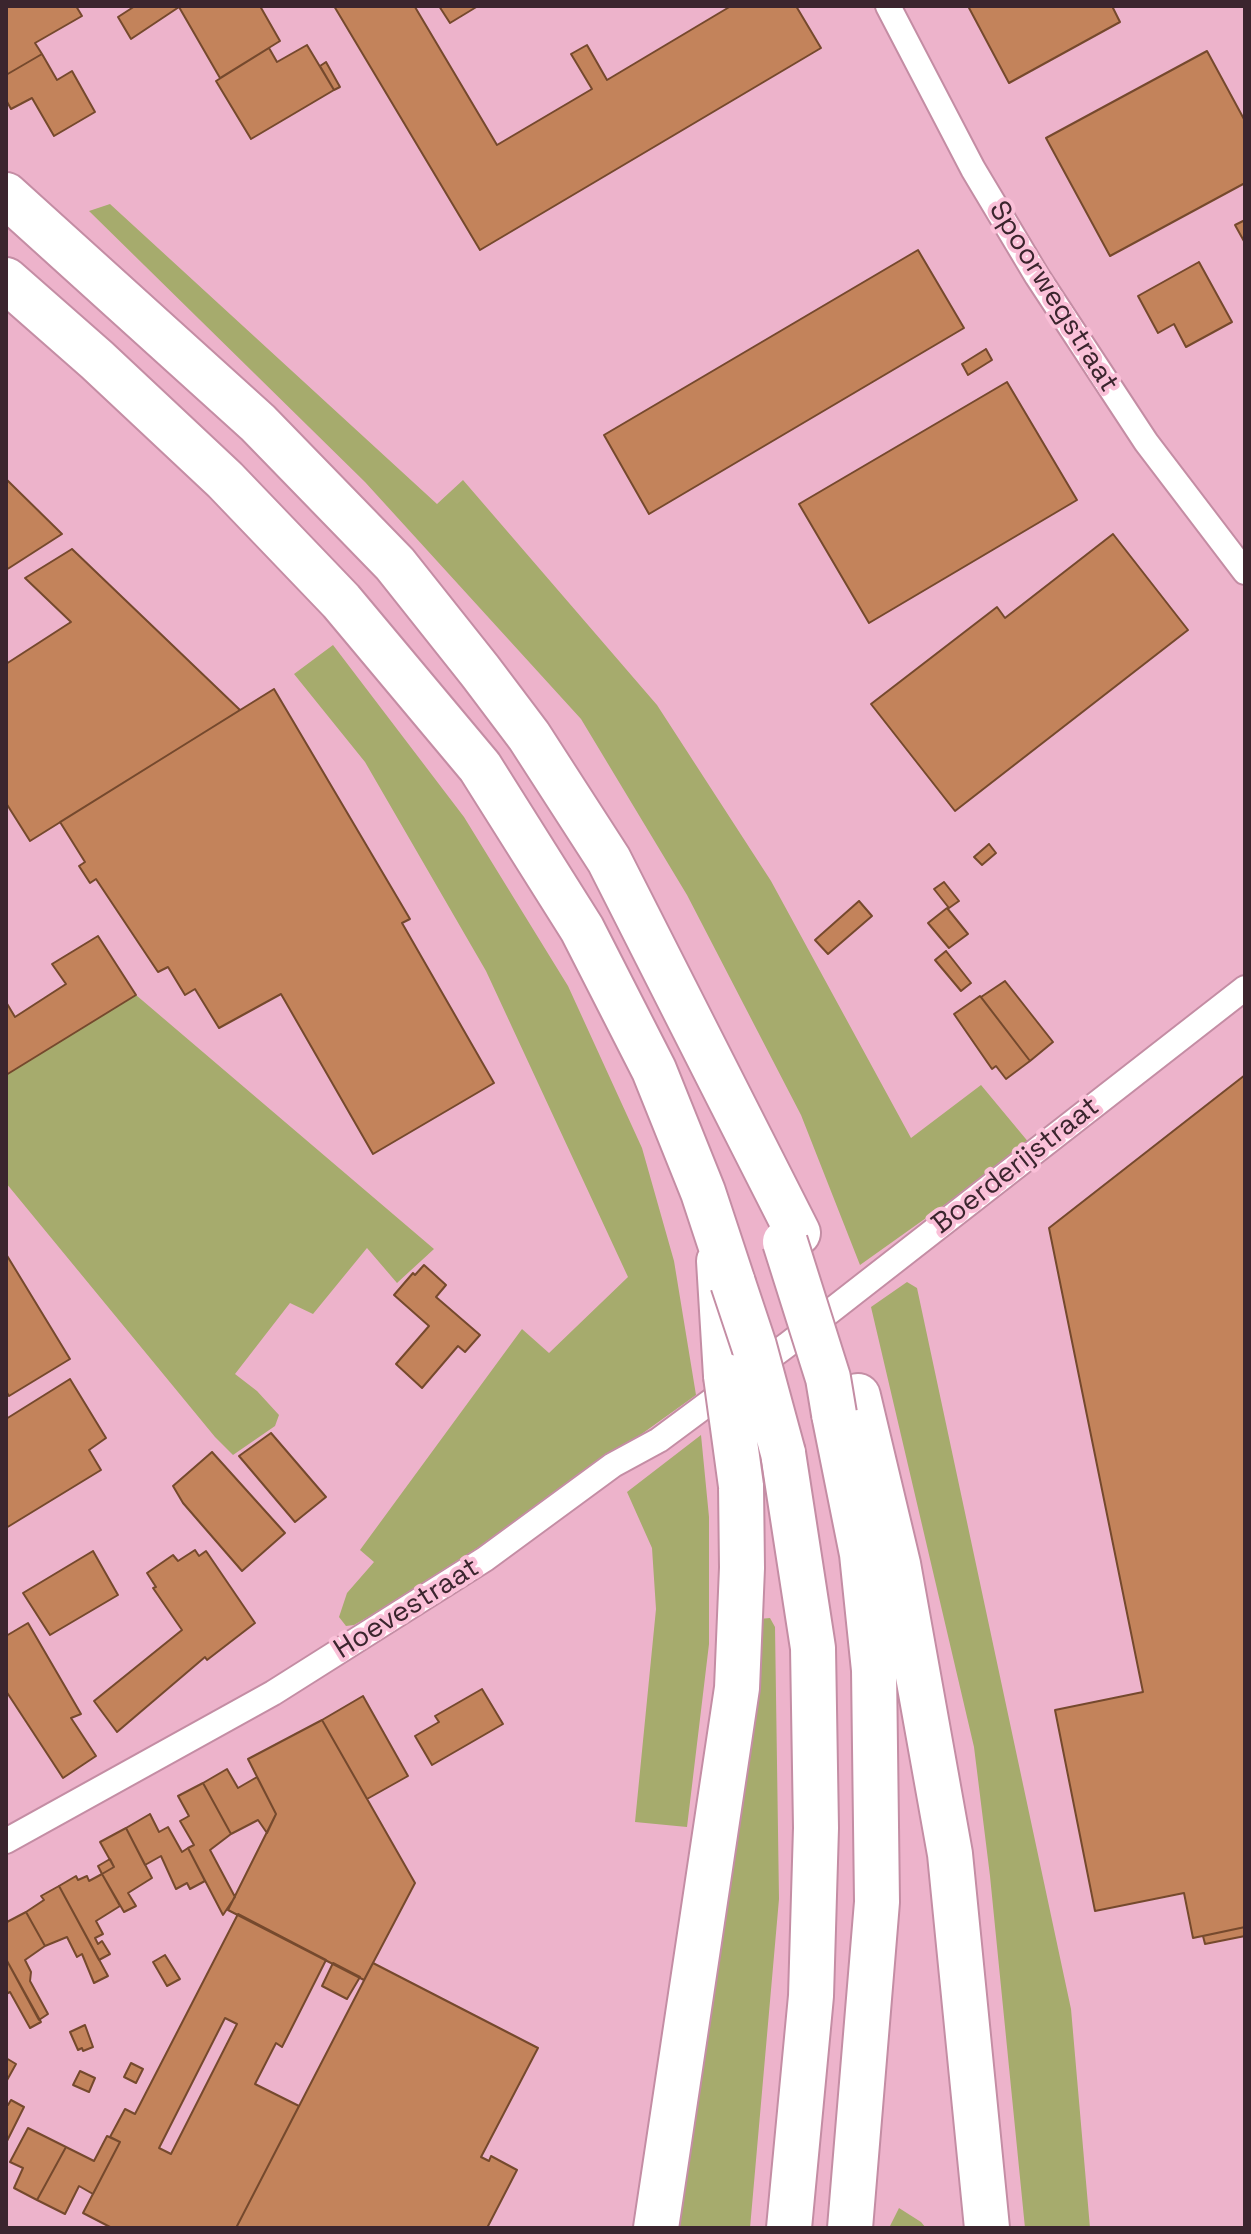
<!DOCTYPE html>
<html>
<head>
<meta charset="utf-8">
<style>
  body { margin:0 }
  #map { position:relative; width:1251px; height:2234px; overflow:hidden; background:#edb3cb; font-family:"Space Grotesk",sans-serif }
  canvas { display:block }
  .frame { position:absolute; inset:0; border:8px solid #3b252e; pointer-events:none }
</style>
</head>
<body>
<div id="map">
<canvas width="1251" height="2234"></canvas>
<div class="frame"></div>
</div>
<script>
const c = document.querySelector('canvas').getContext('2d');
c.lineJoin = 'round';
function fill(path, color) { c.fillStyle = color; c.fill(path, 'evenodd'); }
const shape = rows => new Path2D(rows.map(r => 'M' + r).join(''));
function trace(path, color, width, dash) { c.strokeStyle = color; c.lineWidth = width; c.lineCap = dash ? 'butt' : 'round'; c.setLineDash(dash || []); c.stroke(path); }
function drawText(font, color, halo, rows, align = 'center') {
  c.font = font + ' "Space Grotesk",sans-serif'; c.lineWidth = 8; c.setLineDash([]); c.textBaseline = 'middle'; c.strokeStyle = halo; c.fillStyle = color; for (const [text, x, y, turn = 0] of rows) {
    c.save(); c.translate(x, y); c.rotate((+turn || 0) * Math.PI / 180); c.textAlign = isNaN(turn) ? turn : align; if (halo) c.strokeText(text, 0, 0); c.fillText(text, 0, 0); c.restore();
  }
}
const green = shape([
  [110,204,437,504,463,480,657,705,771,881,911,1138,981,1085,1030,1144,860,1265,801,1115,687,895,581,719,365,482,89,211],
  [333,645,464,817,568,986,642,1148,674,1261,696,1395,526,1517,375,1613,354,1625,346,1626,339,1617,347,1593,374,1562,360,1550,522,1329,549,1353,628,1277,486,971,365,762,294,674],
  [136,995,434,1249,397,1283,367,1248,313,1314,290,1303,235,1374,257,1391,279,1415,275,1426,233,1455,215,1437,6,1183,6,1075],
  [907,1282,917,1288,1071,2009,1090,2228,1025,2228,990,1876,974,1747,871,1307],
  [701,1435,709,1517,709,1644,687,1827,635,1822,656,1609,652,1548,627,1492],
  [770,1618,775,1627,779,1899,750,2228,673,2228,759,1619],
  [899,2208,921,2222,926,2228,889,2228]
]);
const building = shape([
  [6,6,76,6,82,16,35,43,42,54,6,75,6,6],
  [135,6,260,6,280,41,220,78,179,7,131,39,118,17,135,6],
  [334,6,417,6,415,7,497,145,592,89,571,54,587,45,607,80,731,6,796,6,821,48,480,250,334,6],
  [439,6,478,6,450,23,439,6],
  [968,6,1112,6,1120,22,1009,83,968,6],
  [307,45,334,90,251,139,216,81,269,48,277,62,307,45],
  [1207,51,1245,121,1245,183,1110,256,1046,138,1207,51],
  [42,54,57,80,72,71,95,112,54,136,32,98,11,109,6,100,6,75,42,54],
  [326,62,340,87,334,90,320,66,326,62],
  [1245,220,1245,243,1235,225,1245,220],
  [918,250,964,328,649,514,604,435,918,250],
  [1199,262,1232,322,1186,347,1174,324,1158,333,1138,296,1199,262],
  [986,349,992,360,968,375,962,364,986,349],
  [1007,382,1077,500,869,623,799,504,1007,382],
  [6,479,62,534,6,570,6,479],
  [1113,534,1188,630,955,811,871,704,997,607,1005,618,1113,534],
  [72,549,240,710,30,841,6,803,6,664,71,622,25,578,72,549],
  [274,689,410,919,402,923,494,1083,373,1154,281,994,219,1028,195,989,185,995,168,967,158,972,96,879,90,883,79,866,85,862,60,822,274,689],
  [989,844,996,853,982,865,974,857,989,844],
  [944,882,959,901,949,908,934,889,944,882],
  [859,901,872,916,828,954,815,940,859,901],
  [947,908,968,934,949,948,928,923,947,908],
  [98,936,136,995,6,1075,6,1002,15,1017,66,984,52,964,98,936],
  [946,951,971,983,961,991,935,960,946,951],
  [1005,981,1053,1042,1030,1061,981,997,1005,981],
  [980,996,1030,1061,1006,1079,996,1066,992,1069,954,1014,980,996],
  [1245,1075,1245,1927,1193,1938,1184,1893,1095,1911,1055,1710,1143,1692,1049,1228,1245,1075],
  [6,1254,70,1359,9,1396,6,1391,6,1254],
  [424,1265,446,1285,436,1297,480,1335,465,1352,458,1346,422,1388,396,1364,429,1326,394,1295,413,1273,415,1275,424,1265],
  [70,1379,106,1438,89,1450,101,1470,6,1528,6,1419,70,1379],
  [271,1433,326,1497,295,1522,239,1456,271,1433],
  [212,1452,285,1533,242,1571,183,1503,173,1486,212,1452],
  [195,1550,199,1556,206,1551,255,1623,207,1660,205,1657,117,1732,94,1701,182,1630,153,1588,156,1587,147,1573,173,1555,178,1561,195,1550],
  [93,1551,118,1595,50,1635,23,1593,93,1551],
  [28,1623,81,1714,71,1718,96,1756,63,1778,6,1691,6,1636,28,1623],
  [482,1689,503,1724,432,1765,415,1736,439,1722,435,1716,482,1689],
  [363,1696,408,1776,367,1799,322,1720,363,1696],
  [322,1720,415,1883,364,1980,228,1910,276,1814,248,1759,322,1720],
  [227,1769,238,1788,257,1777,276,1814,267,1833,258,1820,231,1834,203,1783,227,1769],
  [203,1783,231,1834,210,1850,235,1897,223,1915,188,1848,194,1845,180,1821,189,1816,178,1796,203,1783],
  [150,1814,159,1832,168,1827,182,1852,188,1848,205,1881,190,1889,187,1883,176,1889,161,1856,145,1865,126,1828,150,1814],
  [126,1828,152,1878,128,1893,136,1906,124,1912,102,1874,114,1867,100,1842,126,1828],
  [110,1859,114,1867,102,1874,98,1866,110,1859],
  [102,1874,120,1906,96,1921,103,1934,95,1938,98,1944,102,1941,110,1954,99,1960,59,1886,76,1876,78,1880,87,1876,89,1881,102,1874],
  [59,1886,108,1976,94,1983,82,1954,77,1957,67,1937,45,1946,26,1912,44,1900,41,1896,59,1886],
  [26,1912,45,1946,25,1960,31,1972,30,1981,48,2014,39,2020,6,1959,6,1920,7,1922,26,1912],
  [238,1914,326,1960,282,2047,276,2043,255,2084,299,2106,236,2228,112,2228,83,2213,120,2142,110,2137,125,2109,135,2114,238,1914],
  [225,2018,237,2024,171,2154,159,2148,225,2018],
  [1245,1927,1245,1936,1205,1944,1203,1936,1245,1927],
  [165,1955,180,1979,167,1986,153,1962,165,1955],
  [6,1959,41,2022,30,2028,10,1992,6,1994,6,1959],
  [333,1963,360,1977,347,1999,322,1986,333,1963],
  [373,1963,538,2048,481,2157,489,2161,491,2156,517,2170,487,2228,236,2228,373,1963],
  [85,2025,93,2047,83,2051,82,2048,78,2050,70,2032,85,2025],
  [6,2058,16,2064,6,2082,6,2058],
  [131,2063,143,2069,136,2083,124,2077,131,2063],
  [80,2071,95,2078,89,2092,73,2085,80,2071],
  [11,2100,24,2107,6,2143,6,2104,8,2105,11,2100],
  [28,2128,66,2147,37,2200,14,2188,23,2168,10,2162,28,2128],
  [107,2136,120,2142,93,2194,79,2186,65,2214,37,2200,66,2147,94,2161,107,2136]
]);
const minor = shape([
  [888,6,973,169,1037,276,1146,442,1245,572],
  [6,1841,273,1693,485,1559,613,1465,659,1440,787,1345,1245,988]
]);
const motorway = shape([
  [6,195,258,423,395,564,480,671,529,736,609,860,798,1233],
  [6,280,97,360,225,480,341,601,480,767,582,929,654,1070,703,1192,733,1283],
  [719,1261,726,1376],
  [858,1396,898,1564,950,1854,987,2228],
  [834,1414,862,1554,874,1670,877,1902,850,2228],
  [783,1453,813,1648,816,1828,811,1996,789,2228],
  [656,2228,737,1688,742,1568,741,1486]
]);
const motorwayBridge = shape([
  [785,1242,828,1378,834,1414],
  [733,1283,754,1346,783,1453],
  [726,1376,741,1486]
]);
const streetNames = [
  ["Spoorwegstraat",1053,297,58],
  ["Boerderijstraat",1016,1166,-38],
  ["Hoevestraat",407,1609,-32]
];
fill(green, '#a6ab6d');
fill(building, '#c3835b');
trace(building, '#75492d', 2);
trace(minor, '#c48da4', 28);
trace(motorway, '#c48da4', 48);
trace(minor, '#fff', 24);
trace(motorway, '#fff', 44);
trace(motorwayBridge, '#c48da4', 48, []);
trace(motorwayBridge, '#fff', 44);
drawText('28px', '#3b252e', '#fac0d8', streetNames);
</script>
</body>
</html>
